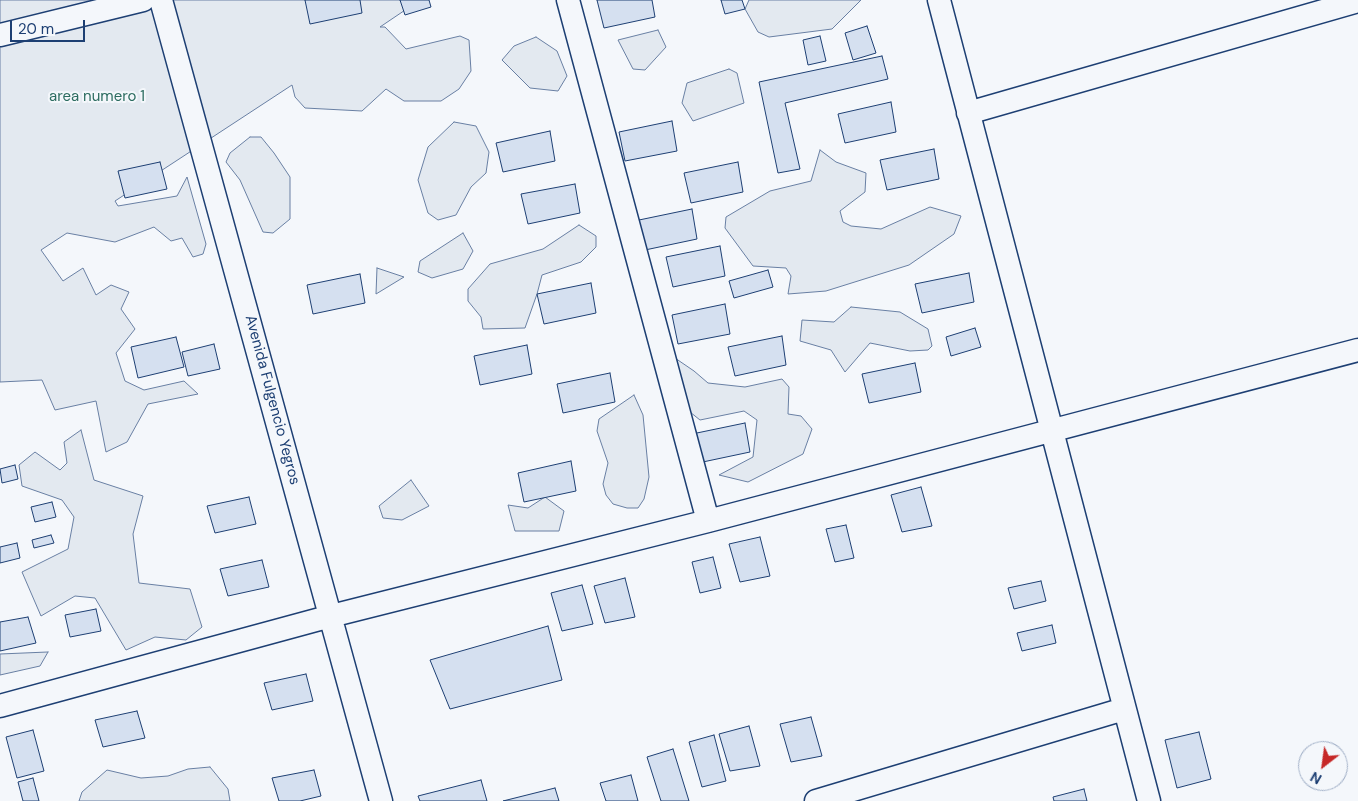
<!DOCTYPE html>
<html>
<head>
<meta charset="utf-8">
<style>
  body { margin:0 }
  #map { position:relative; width:1358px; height:801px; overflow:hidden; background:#f4f7fb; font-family:"DM Sans",sans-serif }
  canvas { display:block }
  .north { position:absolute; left:1298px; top:741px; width:50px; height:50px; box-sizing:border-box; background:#f4f7fb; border:1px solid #9eadc5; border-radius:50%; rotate:210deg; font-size:14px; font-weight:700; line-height:20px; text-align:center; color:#1d3f73 }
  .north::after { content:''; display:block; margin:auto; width:18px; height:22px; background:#c62828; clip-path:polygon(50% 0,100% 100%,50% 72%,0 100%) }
  .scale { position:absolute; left:10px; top:20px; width:75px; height:22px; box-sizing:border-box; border:2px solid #1d3f73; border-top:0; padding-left:6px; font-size:15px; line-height:18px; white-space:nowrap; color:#1d3f73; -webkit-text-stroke:4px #f4f7fb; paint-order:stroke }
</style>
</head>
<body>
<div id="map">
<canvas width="1358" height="801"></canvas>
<div class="north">N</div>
<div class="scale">20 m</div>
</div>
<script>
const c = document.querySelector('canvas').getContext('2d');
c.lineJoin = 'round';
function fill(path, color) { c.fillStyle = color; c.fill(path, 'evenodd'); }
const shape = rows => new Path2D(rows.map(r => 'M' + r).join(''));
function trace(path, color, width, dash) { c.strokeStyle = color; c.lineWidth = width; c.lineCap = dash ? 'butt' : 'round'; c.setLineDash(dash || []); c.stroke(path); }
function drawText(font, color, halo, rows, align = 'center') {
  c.font = font + ' "DM Sans",sans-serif'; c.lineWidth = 4; c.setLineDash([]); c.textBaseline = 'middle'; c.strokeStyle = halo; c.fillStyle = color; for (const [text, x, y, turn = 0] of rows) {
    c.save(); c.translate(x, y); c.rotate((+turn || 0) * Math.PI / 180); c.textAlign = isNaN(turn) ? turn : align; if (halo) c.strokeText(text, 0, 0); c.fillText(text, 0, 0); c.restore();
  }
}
const green = shape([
  [0,0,420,0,380,27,385,27,406,49,460,36,469,40,471,71,459,89,441,101,404,101,386,89,362,111,305,108,295,97,292,85,115,201,118,206,177,196,187,177,206,244,203,254,193,257,182,238,171,241,154,227,115,242,67,233,41,250,63,281,83,268,96,295,111,285,129,292,121,309,135,329,116,353,125,381,144,390,184,381,198,394,148,404,127,442,106,452,96,401,55,410,42,380,0,382,0,0],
  [749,0,861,0,832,29,769,37,758,32,745,9,749,0],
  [658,30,666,47,645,70,633,69,618,40,658,30],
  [536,37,557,51,567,76,558,91,530,88,502,60,514,46,536,37],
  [729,69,737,73,744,103,693,121,682,103,687,83,729,69],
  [454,122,476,126,489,152,486,173,471,187,456,215,438,220,428,213,418,180,428,147,454,122],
  [250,137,261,137,274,153,290,177,290,219,273,233,263,232,240,180,226,162,230,153,250,137],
  [820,150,836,162,866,173,865,192,840,211,843,222,851,226,881,229,930,207,961,216,954,234,909,265,826,291,788,294,791,276,786,268,753,266,725,228,726,217,770,191,811,181,820,150],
  [579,225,596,236,596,247,581,262,542,275,537,294,525,328,483,329,481,317,468,301,468,289,490,264,543,249,579,225],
  [463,233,473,251,463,269,432,278,418,272,420,261,463,233],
  [377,268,404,277,376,294,377,268],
  [851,307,900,312,928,329,932,346,928,350,910,351,870,343,845,372,831,350,800,341,802,320,834,322,851,307],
  [672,356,694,371,708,383,745,387,782,379,789,387,788,414,801,416,812,429,803,454,748,482,719,475,753,457,757,420,744,411,700,420,675,400,672,356],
  [634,395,643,415,649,477,644,499,638,508,627,508,613,504,606,495,603,484,608,463,597,431,599,419,634,395],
  [81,430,94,480,143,496,133,534,139,583,190,589,202,627,186,640,155,637,126,650,95,598,75,596,41,616,22,572,68,549,74,517,62,500,22,486,19,465,35,452,60,470,67,463,64,442,81,430],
  [411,480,429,506,402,520,383,518,379,506,411,480],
  [545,497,564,511,559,531,515,531,508,505,528,508,545,497],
  [48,652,40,666,0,675,0,654,48,652],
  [210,767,228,789,230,801,79,801,82,792,107,770,141,778,168,776,188,769,210,767]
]);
const building = shape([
  [305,0,360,0,362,13,310,24,305,0],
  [400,0,429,0,431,7,405,15,400,0],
  [597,0,652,0,655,17,604,28,597,0],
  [721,0,742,0,745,9,725,14,721,0],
  [867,26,876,53,853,60,845,33,867,26],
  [820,36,826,61,808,65,803,40,820,36],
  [882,56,888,79,785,103,800,169,778,173,759,82,882,56],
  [891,102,896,132,845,143,838,114,891,102],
  [672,121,677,151,625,161,619,132,672,121],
  [550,131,555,161,503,172,496,143,550,131],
  [934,149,939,179,887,190,880,160,934,149],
  [160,162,167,189,125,198,118,171,160,162],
  [738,162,743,192,691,203,684,173,738,162],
  [575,184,580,213,528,224,521,194,575,184],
  [692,209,697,239,645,250,639,220,692,209],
  [720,246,725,276,673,287,666,257,720,246],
  [768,270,773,287,734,298,729,281,768,270],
  [969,273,974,302,922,313,915,284,969,273],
  [360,274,365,303,313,314,307,285,360,274],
  [591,283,596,313,544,324,537,294,591,283],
  [725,304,730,334,678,344,672,315,725,304],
  [975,328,981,347,951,356,946,337,975,328],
  [782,336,786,365,735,376,728,347,782,336],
  [176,337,184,367,138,378,131,347,176,337],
  [214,344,220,369,188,376,182,352,214,344],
  [527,345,532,374,480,385,474,356,527,345],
  [915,363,921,392,869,403,862,374,915,363],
  [610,373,615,402,563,413,557,384,610,373],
  [745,423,750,452,698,463,692,434,745,423],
  [571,461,576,491,524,502,518,473,571,461],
  [15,465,18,479,2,483,0,469,15,465],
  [921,487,932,526,902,532,891,495,921,487],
  [249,497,256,524,215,533,207,506,249,497],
  [52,502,56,517,35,522,31,507,52,502],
  [846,525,854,558,835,562,826,529,846,525],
  [51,535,54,543,34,548,32,540,51,535],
  [760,537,770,576,740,582,729,544,760,537],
  [17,543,20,558,0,563,0,547,17,543],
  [713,557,721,588,700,593,692,562,713,557],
  [262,560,269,587,228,596,220,569,262,560],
  [625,578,635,617,605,623,594,586,625,578],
  [1041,581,1046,601,1014,609,1008,588,1041,581],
  [582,585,593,624,562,631,551,593,582,585],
  [96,609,101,631,70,637,65,615,96,609],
  [28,617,36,643,0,651,0,622,28,617],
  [1052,625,1056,643,1022,651,1017,633,1052,625],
  [548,626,562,680,450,709,430,660,548,626],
  [306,674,313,701,272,710,264,683,306,674],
  [137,711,145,738,103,747,95,720,137,711],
  [811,717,822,756,791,762,780,724,811,717],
  [749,726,760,766,730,771,719,734,749,726],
  [33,730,44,771,17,778,6,737,33,730],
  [1199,732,1211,779,1177,788,1165,740,1199,732],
  [714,735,726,781,702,787,689,742,714,735],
  [673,749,689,801,661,801,647,757,673,749],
  [314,770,321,796,300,801,279,801,272,778,314,770],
  [631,775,638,801,606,801,600,783,631,775],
  [33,778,39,801,23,801,18,782,33,778],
  [481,780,487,801,420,801,418,796,481,780],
  [555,788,559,801,503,801,555,788],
  [1084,789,1087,801,1054,801,1053,797,1084,789]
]);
const minor = shape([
  [161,0,381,801],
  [568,0,708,521],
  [939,0,1149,801],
  [0,35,143,0],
  [968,113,1358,1],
  [0,706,331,616,708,521,1358,350],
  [816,801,1124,709]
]);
const parkNames = [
  ["area numero 1",97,97]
];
const streetNames = [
  ["Avenida Fulgencio Yegros",272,400,75]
];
fill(green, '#e3e9f0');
trace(green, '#687fa3', 1);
fill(building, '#d5e0f0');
trace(building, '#1d3f73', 1);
trace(minor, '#1d3f73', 25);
trace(minor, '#f4f7fb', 22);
drawText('15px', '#2c6c60', '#f4f7fb', parkNames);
drawText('15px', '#1d3f73', '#f4f7fb', streetNames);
</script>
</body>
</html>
